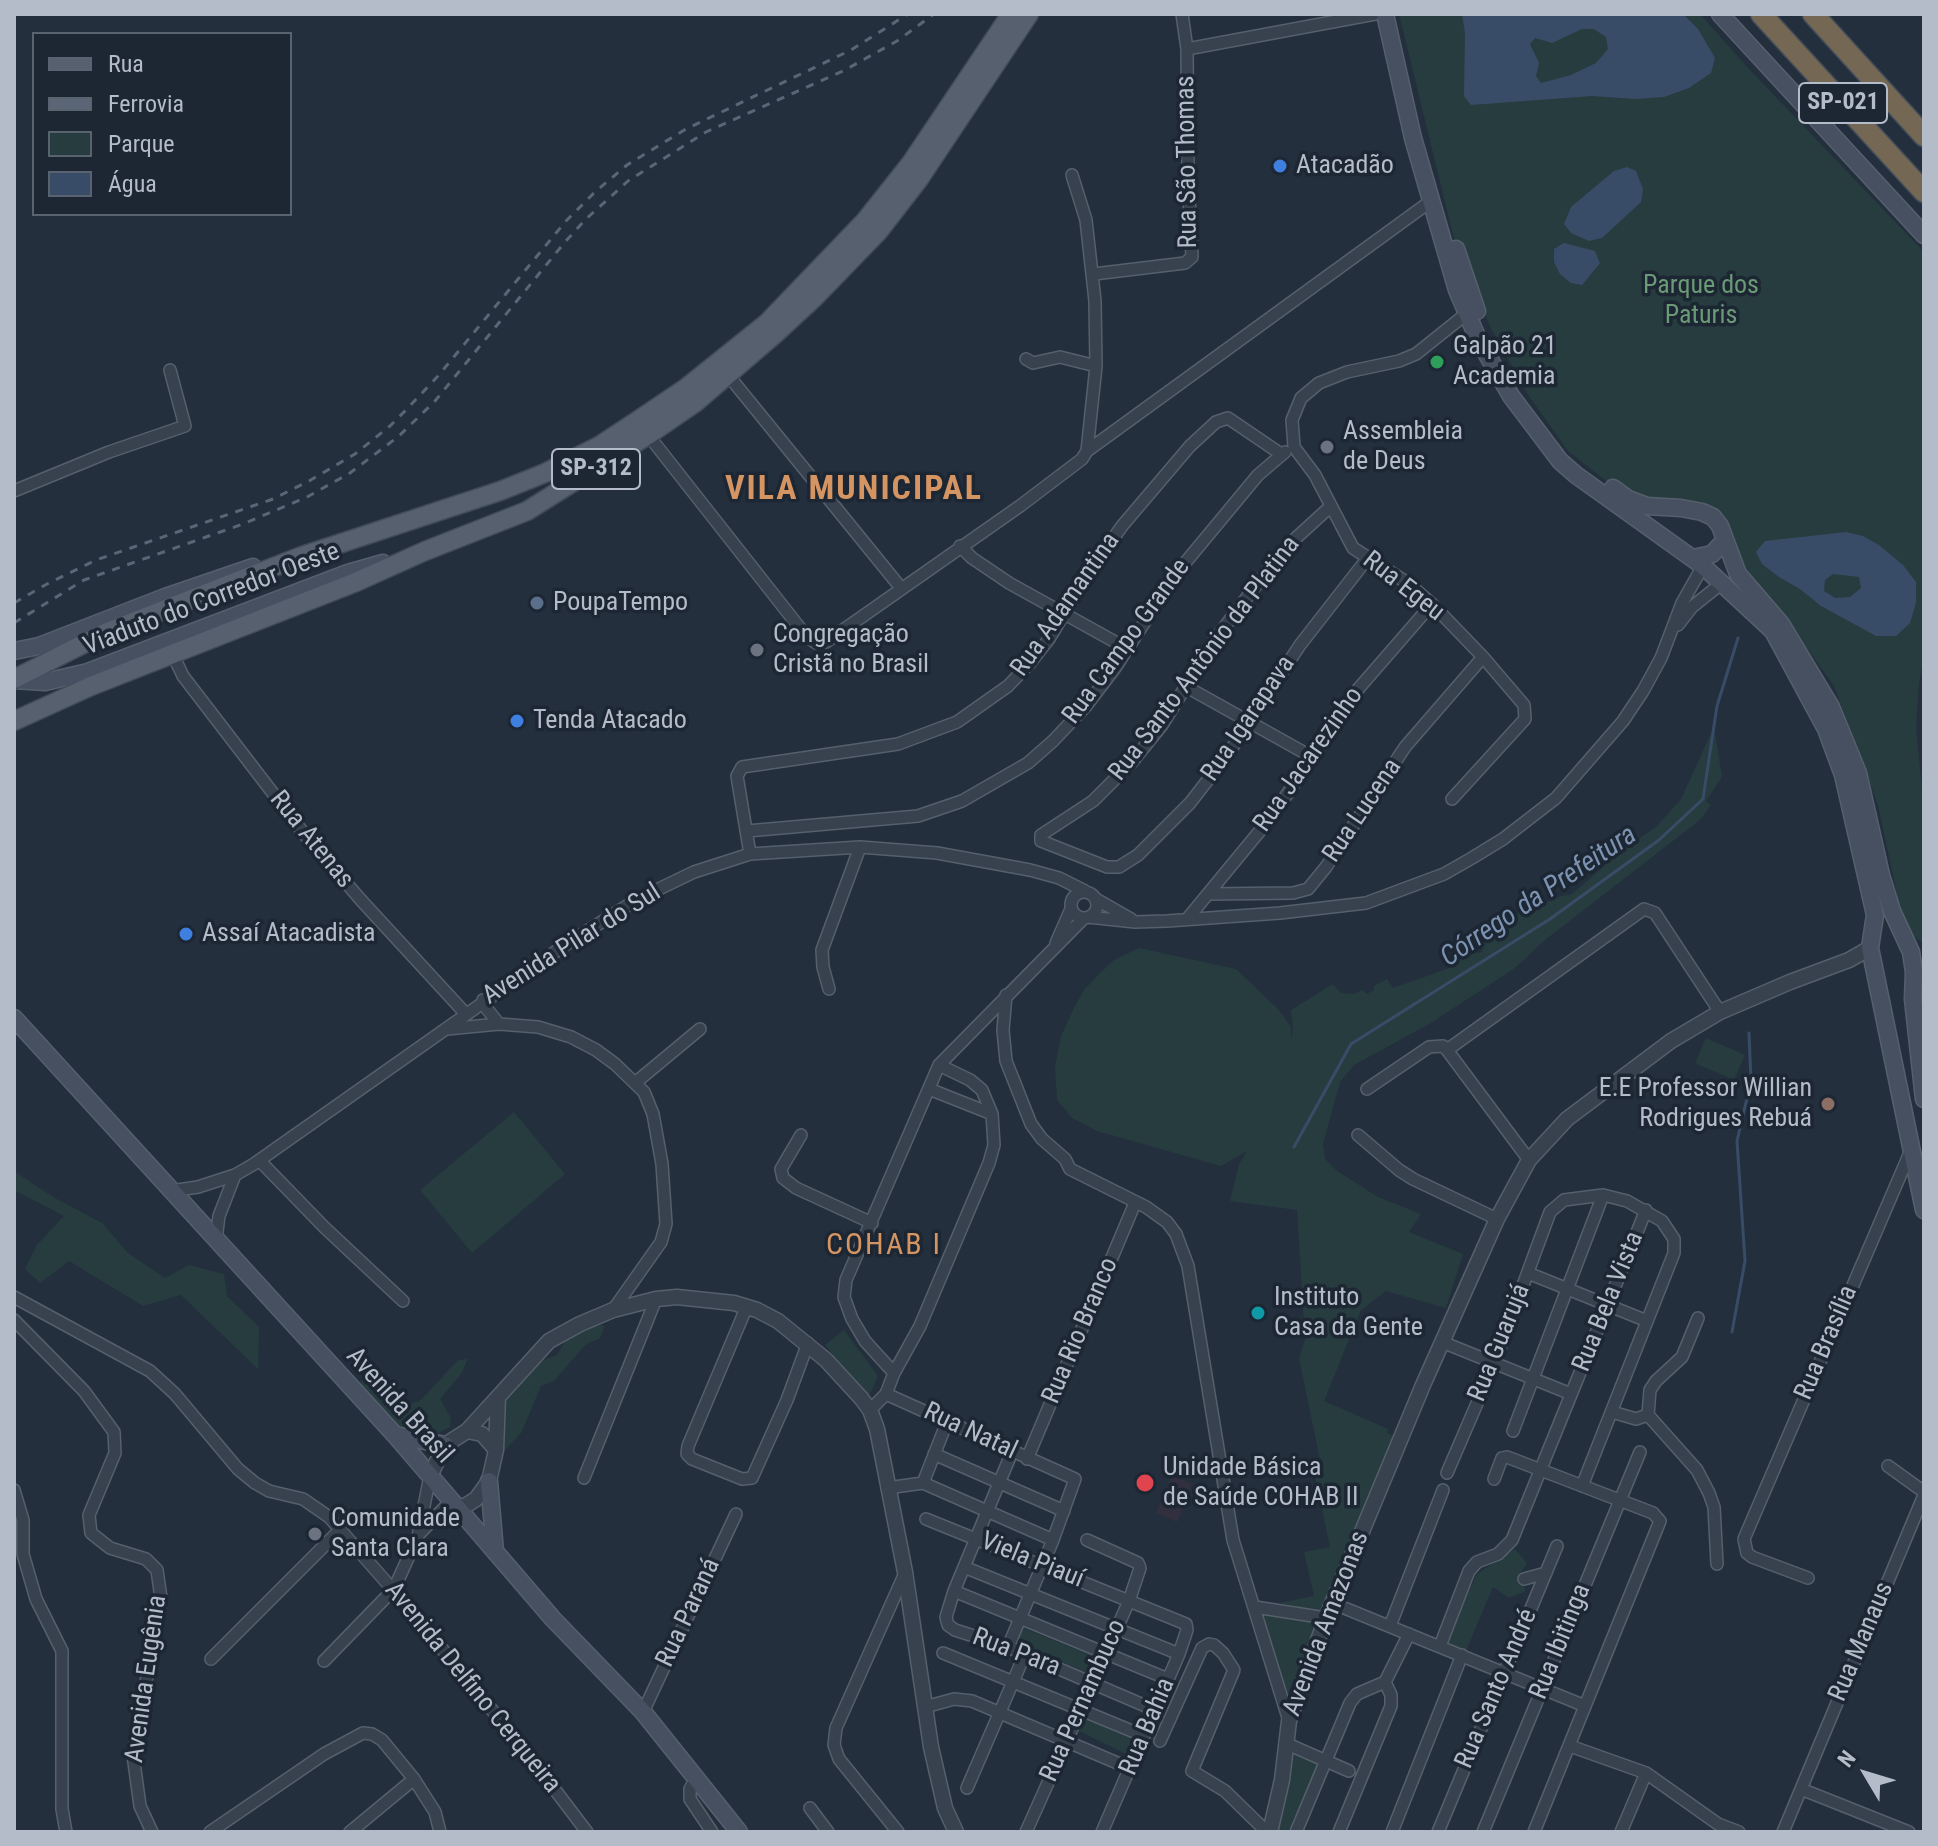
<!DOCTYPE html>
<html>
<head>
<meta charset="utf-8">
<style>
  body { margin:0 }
  #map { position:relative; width:1938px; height:1846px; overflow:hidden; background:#242f3e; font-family:"Roboto Condensed",sans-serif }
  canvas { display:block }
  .frame { position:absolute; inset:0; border:16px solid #b4bcc9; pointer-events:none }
  .legend { position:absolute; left:32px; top:32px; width:260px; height:184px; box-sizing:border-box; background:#1d2633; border:2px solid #59626f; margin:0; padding:10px 14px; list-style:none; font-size:24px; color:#b4bcc9 }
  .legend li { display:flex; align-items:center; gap:16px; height:40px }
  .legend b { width:40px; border:2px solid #59626f }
  .north { position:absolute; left:1826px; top:1734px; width:80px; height:80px; -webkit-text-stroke:6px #1d2633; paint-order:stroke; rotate:308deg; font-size:22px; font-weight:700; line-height:32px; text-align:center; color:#b4bcc9 }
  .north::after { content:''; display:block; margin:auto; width:28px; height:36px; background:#b4bcc9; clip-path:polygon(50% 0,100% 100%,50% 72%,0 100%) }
</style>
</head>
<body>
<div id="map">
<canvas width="1938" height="1846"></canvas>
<div class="frame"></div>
<ul class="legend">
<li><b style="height:10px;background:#56606e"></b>Rua</li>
<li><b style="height:10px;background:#5a6575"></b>Ferrovia</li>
<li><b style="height:22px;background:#263c3f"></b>Parque</li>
<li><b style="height:22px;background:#394c67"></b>Água</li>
</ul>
<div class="north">N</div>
</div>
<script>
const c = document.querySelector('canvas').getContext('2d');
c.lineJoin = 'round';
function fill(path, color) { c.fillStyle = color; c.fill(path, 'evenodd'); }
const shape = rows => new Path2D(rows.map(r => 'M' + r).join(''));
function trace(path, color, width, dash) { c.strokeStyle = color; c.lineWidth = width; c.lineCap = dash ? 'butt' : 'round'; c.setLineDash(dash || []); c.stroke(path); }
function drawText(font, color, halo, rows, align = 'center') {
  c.font = font + ' "Roboto Condensed",sans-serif'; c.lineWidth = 7; c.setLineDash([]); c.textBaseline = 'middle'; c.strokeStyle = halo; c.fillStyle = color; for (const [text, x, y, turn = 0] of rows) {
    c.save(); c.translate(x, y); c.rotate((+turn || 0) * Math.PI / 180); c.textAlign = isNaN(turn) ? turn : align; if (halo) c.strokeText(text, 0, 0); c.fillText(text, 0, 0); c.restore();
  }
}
const medical = shape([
  [1172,1475,1192,1484,1177,1522,1156,1513]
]);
const green = shape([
  [1399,14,1700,14,1750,70,1924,252,1924,654,1919,684,1916,729,1924,808,1922,887,1924,944,1912,935,1900,908,1878,805,1834,686,1779,609,1753,579,1710,506,1623,494,1568,451,1529,396,1491,329,1455,243],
  [1714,727,1722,777,1706,801,1711,805,1700,820,1545,940,1515,968,1431,1023,1354,1065,1340,1082,1323,1144,1325,1159,1336,1170,1378,1197,1421,1214,1409,1232,1463,1254,1446,1308,1386,1291,1361,1310,1324,1401,1388,1429,1387,1433,1397,1437,1320,1611,1279,1603,1314,1596,1304,1552,1330,1547,1312,1462,1320,1460,1299,1358,1305,1340,1297,1210,1230,1201,1239,1164,1247,1151,1221,1166,1097,1131,1072,1118,1057,1100,1055,1067,1061,1036,1074,1008,1084,990,1098,975,1114,960,1139,948,1236,969,1278,1009,1291,1027,1291,1041,1293,1027,1291,1010,1333,984,1341,993,1354,994,1362,990,1367,994,1374,990,1374,986,1387,979,1393,988,1452,967,1457,962,1454,959,1473,947,1479,953,1482,952,1482,941,1531,904,1538,909,1553,898,1572,894,1624,849,1656,827,1681,799],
  [1706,1038,1745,1055,1734,1080,1695,1063],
  [514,1112,565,1174,472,1253,420,1190],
  [14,1171,53,1197,102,1223,128,1253,165,1278,189,1265,224,1274,227,1296,259,1327,258,1369,181,1295,143,1306,69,1261,40,1283,25,1269,37,1245,64,1216,14,1190],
  [593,1324,605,1326,600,1338,585,1345,554,1381,541,1386,521,1433,500,1455,502,1402,532,1365,557,1355,567,1338],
  [844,1330,878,1376,869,1396,825,1345],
  [468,1359,461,1374,440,1399,451,1418,450,1427,431,1437,414,1435,386,1420,355,1386,370,1374,410,1404,420,1401,458,1360],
  [1515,1549,1527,1563,1520,1574,1526,1591,1509,1598,1493,1587,1465,1653,1445,1641,1477,1574],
  [1261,1614,1318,1623,1286,1699],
  [1020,1627,1095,1657,1088,1673,1013,1641],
  [1085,1719,1135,1740,1128,1755,1079,1731],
  [1293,1755,1318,1764,1288,1832,1278,1832,1291,1776]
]);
const water = shape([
  [1462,14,1683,14,1698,29,1715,58,1711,73,1689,88,1664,97,1635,99,1592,96,1471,105,1464,96,1465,33],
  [1582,29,1594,29,1606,37,1608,49,1596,63,1571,75,1541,83,1536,76,1539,63,1530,44,1535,38,1552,43],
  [1627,167,1636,171,1643,189,1641,202,1602,238,1589,241,1571,233,1564,224,1571,207,1614,171],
  [1564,243,1595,251,1600,263,1582,285,1571,283,1560,274,1554,262,1554,249],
  [1846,532,1863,536,1879,545,1903,565,1916,582,1916,603,1910,623,1896,636,1876,636,1821,606,1800,589,1779,577,1762,564,1756,552,1765,541],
  [1833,574,1859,577,1861,588,1850,597,1835,598,1824,591,1825,580]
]);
const stream = shape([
  [1294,1147,1351,1044,1550,919,1659,840,1703,799,1717,706,1738,638],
  [1732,1332,1745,1261,1737,1141,1751,1081,1749,1033]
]);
const minor = shape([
  [1187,49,1375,14],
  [1094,274,1185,263,1192,257,1188,176,1187,49,1182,14],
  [1026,359,1033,363,1060,357,1096,366],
  [728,375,901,588],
  [645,431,807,637,816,643,826,642,1020,506,1082,459,1087,451,1096,366,1095,301,1086,220,1072,175],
  [1087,451,1431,201],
  [14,491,109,452,185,426,170,370],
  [1331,506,1297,537,1267,571,1213,642,1162,725,1132,762,1093,801,1041,835,1041,841,1107,867,1119,867,1138,855,1190,803,1228,754,1300,645,1367,559],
  [960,546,972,558,1009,583,1126,648],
  [1678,625,1692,607,1722,583],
  [173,655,183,676,305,835,360,899,465,1013],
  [1185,686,1312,757],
  [1452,799,1525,719,1524,705,1483,657,1432,604,1409,584,1353,548,1315,475,1294,447,1292,420,1301,398,1319,383,1347,372,1399,361,1416,354,1466,314],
  [747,831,918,816,962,801,1028,763,1053,741,1086,706,1115,668,1175,575,1258,475,1285,452],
  [750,854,737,776,742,767,898,744,957,722,1008,686,1030,663,1049,639,1087,576,1122,526,1190,446,1216,422,1228,418,1281,454],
  '1071 905a13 13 0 1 1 26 0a13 13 0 1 1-26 0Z',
  [1208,894,1293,893,1308,889,1326,867,1405,747,1483,657],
  [1096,899,1131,919],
  [1088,917,1135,922,1167,921,1280,913,1366,903,1444,874,1472,858,1503,839,1556,798,1623,721,1643,691,1661,658,1682,603,1703,566],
  [1188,918,1273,815,1359,688,1432,604],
  [1056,943,1071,909],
  [829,989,823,967,822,950,860,847],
  [1006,995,1003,1030,1006,1061,1031,1124,1042,1139,1065,1159,1070,1169,1146,1207,1167,1222,1176,1234,1188,1266,1233,1540,1289,1721],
  [483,1000,487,1009,499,1024],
  [447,1029,499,1024,538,1027,571,1037,596,1050,615,1064,644,1092,653,1114,662,1164,666,1224,661,1242,613,1310],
  [1447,1050,1644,909,1655,913,1720,1012],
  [1447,1050,1529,1160],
  [635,1083,700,1029],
  [929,1089,992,1114],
  [1367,1089,1429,1047,1443,1046,1447,1050],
  [801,1135,781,1169,783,1178,796,1188,872,1223],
  [1358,1135,1399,1170,1413,1179,1497,1219],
  [260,1161,324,1227,403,1301],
  [171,1191,198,1187,235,1175,254,1164,565,945,638,899,694,872,750,854,860,847,937,853,1030,870,1059,878,1085,891],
  [216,1240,219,1216,235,1175],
  [1528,1273,1647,1321],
  [14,1297,150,1371,175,1394,238,1469,255,1483,269,1491,303,1499,329,1517,402,1600,524,1749,587,1832],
  [747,1306,688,1446,687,1454,692,1459,742,1479,752,1478,787,1400,808,1343],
  [1698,1318,1682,1357,1656,1381,1650,1390,1648,1415,1697,1470,1709,1493,1714,1507,1717,1564],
  [14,1320,84,1391,114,1432,115,1453,89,1515,91,1533,110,1548,146,1559,157,1570,161,1598,133,1755,140,1806,152,1832],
  [1442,1342,1571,1394],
  [894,1373,865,1341,852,1319,844,1297,846,1280,939,1065,1084,918],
  [886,1394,894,1373,920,1326,989,1163,994,1145,992,1114,982,1090,970,1080,939,1065],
  [870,1410,886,1394,1075,1479,1053,1540,1008,1647],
  [1612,1412,1636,1419,1648,1415],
  [1513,1431,1603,1195],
  [1012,1452,954,1591,946,1617,948,1625,955,1630,1008,1647,1155,1710],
  [934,1454,1064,1511],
  [1027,1459,1135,1203],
  [1888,1466,1924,1492],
  [1447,1473,1494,1364,1550,1212,1564,1200,1603,1195,1627,1201,1662,1221,1674,1239,1674,1253,1582,1486],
  [584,1478,656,1299],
  [1494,1479,1502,1458,1507,1457,1653,1513,1660,1521,1534,1832],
  [923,1483,1053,1540],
  [887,1488,923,1483,947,1422],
  [14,1490,23,1520,23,1554,36,1599,62,1651,62,1809,66,1832],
  [926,1519,1186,1624,1187,1630,1179,1654,1102,1832],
  [418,1535,451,1501],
  [964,1567,1179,1654],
  [1808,1578,1752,1557,1747,1553,1744,1539,1912,1148],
  [1524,1579,1546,1573],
  [954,1591,1168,1679],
  [1332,1603,1585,1706],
  [1255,1607,1326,1618],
  [1390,1626,1443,1490],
  [1440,1646,1469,1571,1477,1562,1498,1554,1512,1540,1646,1210],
  [943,1653,1144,1736],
  [211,1659,340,1530],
  [324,1661,394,1589,418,1536,430,1476],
  [925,1707,954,1699,972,1701,1129,1768],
  [643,1712,736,1514],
  [1160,1741,1202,1648,1209,1644,1214,1645,1223,1653,1234,1670,1192,1771,1225,1791,1267,1832],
  [1285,1743,1349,1771],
  [1570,1746,1646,1773,1718,1824,1739,1832],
  [696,1778,690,1789,690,1799,712,1832],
  [967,1788,1025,1654],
  [1801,1789,1909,1832],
  [810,1808,828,1832],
  [210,1832,324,1754,363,1733,372,1734,382,1740,414,1779,435,1812,440,1832],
  [350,1832,414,1779],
  [898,1832,839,1759,834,1745,836,1728,905,1573],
  [1026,1832,1129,1601,1140,1568,1138,1563,1087,1540],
  [1296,1832,1350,1703,1357,1694,1385,1682,1409,1634],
  [1339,1832,1391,1706,1391,1695,1385,1682],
  [1392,1832,1462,1655],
  [1438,1832,1557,1546],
  [1483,1832,1640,1452],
  [1621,1832,1646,1773],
  [1783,1832,1924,1495]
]);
const tertiary = shape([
  [467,1431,482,1434,496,1450],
  [430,1476,445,1445,467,1431,549,1341,580,1324,613,1310,656,1299,677,1297,734,1303,757,1310,778,1321,826,1360,861,1398,870,1410,877,1429,905,1572,931,1747,945,1808,956,1832],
  [455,1506,465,1506,476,1499,489,1481,496,1450,498,1397],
  [1270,1832,1282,1780,1289,1721,1326,1618,1423,1385,1497,1219,1529,1160,1567,1119,1671,1041,1720,1012,1790,982,1849,960,1870,948]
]);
const secondary = shape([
  [1385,14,1413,138,1457,290,1478,339,1511,396,1560,461,1576,475,1703,566,1773,631,1826,729,1843,775,1875,915,1870,948,1924,1210],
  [1720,14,1924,235],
  [1456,249,1477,311],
  [1613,488,1628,499,1647,506,1681,508,1702,512,1713,517,1720,526,1738,574,1781,624,1831,707,1858,773,1881,875,1892,911,1911,952,1914,972,1913,999,1924,1099],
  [1693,558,1712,554,1725,540],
  [14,651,39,646,165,597,253,567],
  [14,680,45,682,88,672,348,573,383,563],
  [14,1018,395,1435,553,1619,643,1712,739,1832],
  [395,1435,445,1445],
  [489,1481,495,1552]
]);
const primary = shape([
  [14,679,105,633,302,556,500,491,545,473,599,446,637,421,686,388,767,323,865,221,911,163,1011,14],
  [14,721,91,686,356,582,425,551,527,511,648,435,696,402,775,334,814,298,878,232,919,179,1029,14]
]);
const motorway = shape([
  [1761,14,1924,192],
  [1813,14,1924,136]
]);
const rail = shape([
  [14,603,47,584,96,560,273,499,309,481,355,454,390,426,406,410,438,376,566,221,595,192,627,165,686,129,851,50,908,14],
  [14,623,84,580,243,524,307,497,350,473,399,436,435,401,565,242,586,219,628,181,706,132,845,70,897,41,934,14]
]);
const markers = [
  [1280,166,8,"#3f7fe0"],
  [1437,362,8,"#2e9e5b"],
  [1327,447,8,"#6b7280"],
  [537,603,8,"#5c6f8a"],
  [757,650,8,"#6b7280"],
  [517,721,8,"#3f7fe0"],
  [186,934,8,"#3f7fe0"],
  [1828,1104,8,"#8d6e63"],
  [1258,1313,8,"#0f9aa8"],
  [1145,1483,10,"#e0444e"],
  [315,1534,8,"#6b7280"]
];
const shields = [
  [1843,103,88],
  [596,469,88]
];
const shieldNames = [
  ["SP-021",1843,103],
  ["SP-312",596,469]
];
const streetNames = [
  ["Rua São Thomas",1188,162,-91],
  ["Rua Egeu",1403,587,38],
  ["Viaduto do Corredor Oeste",212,600,-21],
  ["Rua Adamantina",1066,605,-55],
  ["Rua Campo Grande",1127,642,-54],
  ["Rua Santo Antônio da Platina",1205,659,-53],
  ["Rua Igarapava",1249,719,-56],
  ["Rua Jacarezinho",1309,760,-55],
  ["Rua Lucena",1363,811,-56],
  ["Rua Atenas",311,840,51],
  ["Avenida Pilar do Sul",572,945,-32],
  ["Rua Bela Vista",1609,1302,-68],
  ["Rua Rio Branco",1081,1331,-67],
  ["Rua Guarujá",1500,1343,-68],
  ["Rua Brasília",1827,1343,-67],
  ["Avenida Brasil",399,1406,48],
  ["Rua Natal",970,1432,25],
  ["Viela Piauí",1032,1561,22],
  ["Rua Paraná",689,1613,-65],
  ["Avenida Amazonas",1327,1624,-69],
  ["Rua Ibitinga",1561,1642,-68],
  ["Rua Manaus",1862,1642,-67],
  ["Rua Para",1016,1653,21],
  ["Avenida Eugênia",147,1679,-82],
  ["Avenida Delfino Cerqueira",472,1688,51],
  ["Rua Santo André",1497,1689,-67],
  ["Rua Pernambuco",1084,1701,-66],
  ["Rua Bahia",1148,1727,-67]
];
const poiNames = [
  ["Atacadão",1296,166],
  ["Galpão 21",1453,347],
  ["Academia",1453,377],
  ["Assembleia",1343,432],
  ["de Deus",1343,462],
  ["PoupaTempo",553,603],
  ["Congregação",773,635],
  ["Cristã no Brasil",773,665],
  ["Tenda Atacado",533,721],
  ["Assaí Atacadista",202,934],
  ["E.E Professor Willian",1812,1089,"right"],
  ["Rodrigues Rebuá",1812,1119,"right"],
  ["Instituto",1274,1298],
  ["Casa da Gente",1274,1328],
  ["Unidade Básica",1163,1468],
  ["de Saúde COHAB II",1163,1498],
  ["Comunidade",331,1519],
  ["Santa Clara",331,1549]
];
const parkNames = [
  ["Parque dos",1701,286],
  ["Paturis",1701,316]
];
const waterNames = [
  ["Córrego da Prefeitura",1539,897,-34]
];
const quarterNames = [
  ["COHAB I",884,1246]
];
const districtNames = [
  ["VILA MUNICIPAL",854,490]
];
fill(medical, '#32303f');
fill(green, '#263c3f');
fill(water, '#394c67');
trace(stream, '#394c67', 3);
trace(minor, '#565f6c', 14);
trace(tertiary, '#565f6c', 17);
trace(secondary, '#565f6c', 19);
trace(primary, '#414a57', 21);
trace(motorway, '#434c59', 23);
trace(minor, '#38414e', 11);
trace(tertiary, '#38414e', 14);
trace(secondary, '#465061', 16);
trace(primary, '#56606e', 18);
trace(motorway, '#746855', 20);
trace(rail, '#5a6575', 3, [8, 8]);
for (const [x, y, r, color] of markers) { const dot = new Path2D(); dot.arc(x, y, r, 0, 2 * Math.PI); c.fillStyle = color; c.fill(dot); trace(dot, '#1d2633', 3); }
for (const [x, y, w] of shields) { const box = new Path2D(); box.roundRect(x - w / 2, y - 20, w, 40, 6); c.fillStyle = '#1d2633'; c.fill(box); trace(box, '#b4bcc9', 2); }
drawText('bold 24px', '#b4bcc9', null, shieldNames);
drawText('26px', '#b4bcc9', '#1d2633', streetNames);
drawText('26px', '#b4bcc9', '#1d2633', poiNames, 'left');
drawText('26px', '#6b9a76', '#1d2633', parkNames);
drawText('italic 28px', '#7c92b1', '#1d2633', waterNames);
c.letterSpacing = '2px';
drawText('30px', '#d59563', '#1d2633', quarterNames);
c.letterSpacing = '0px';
c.letterSpacing = '2px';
drawText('bold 34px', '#d59563', '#1d2633', districtNames);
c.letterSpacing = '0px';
</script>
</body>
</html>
